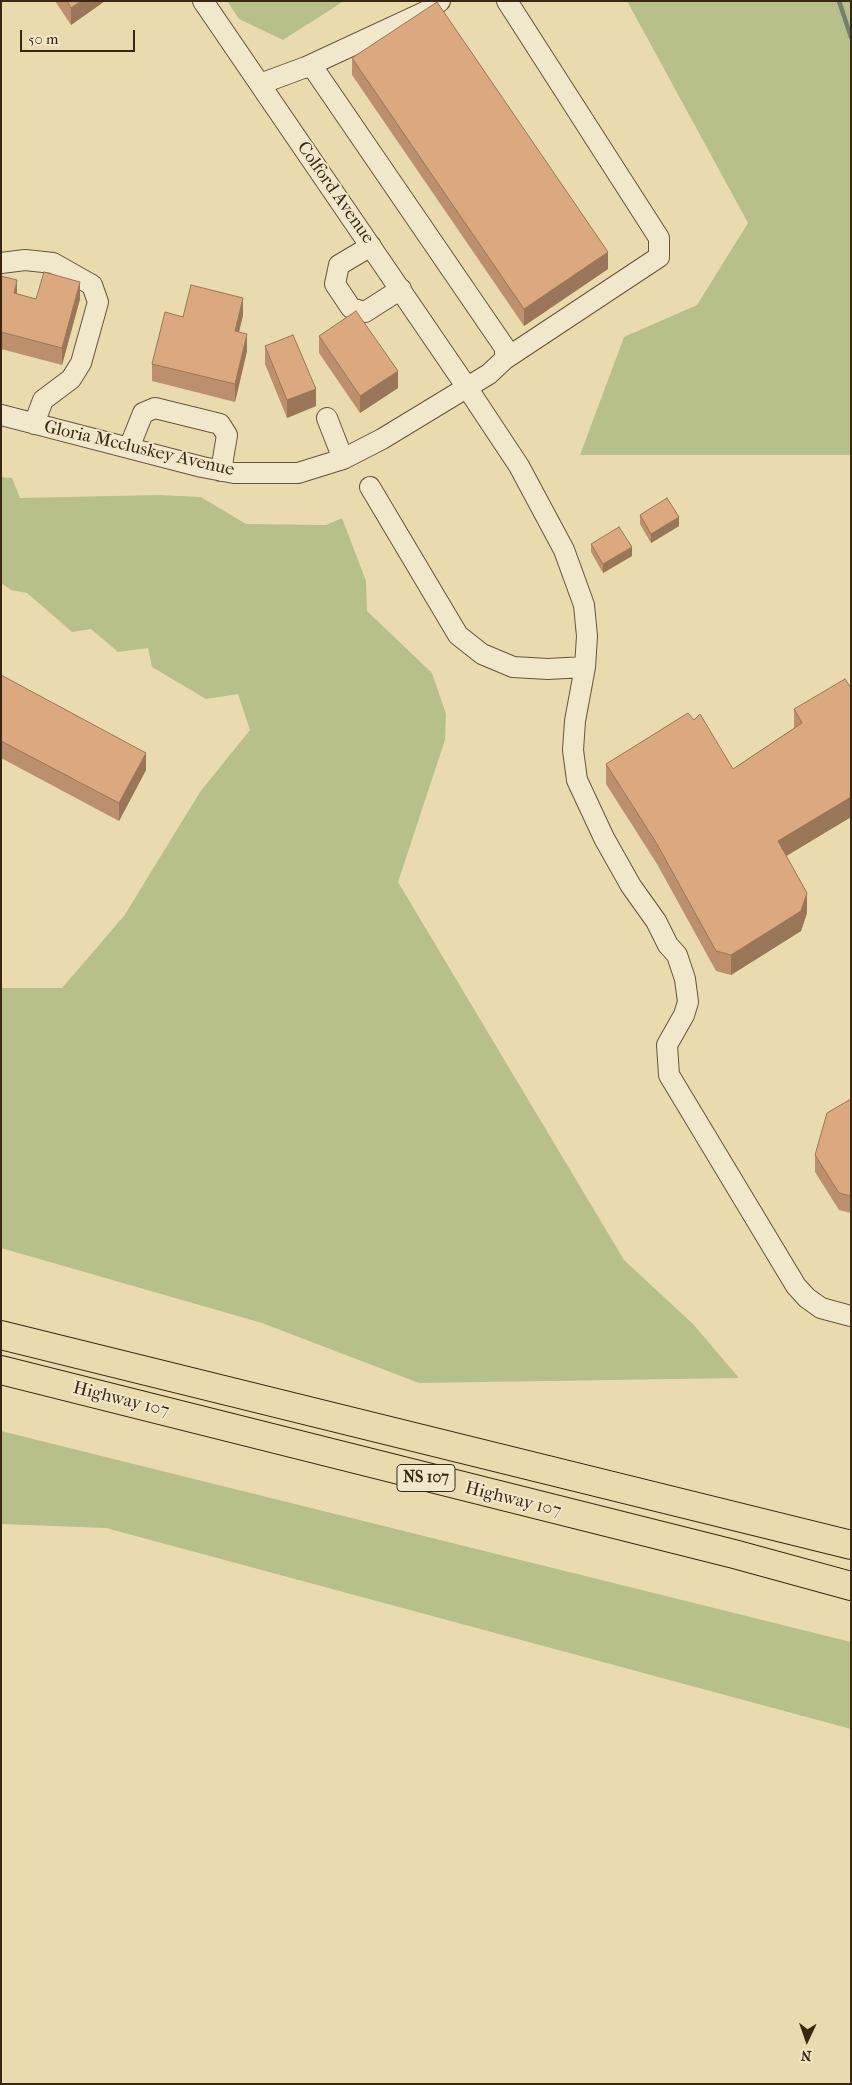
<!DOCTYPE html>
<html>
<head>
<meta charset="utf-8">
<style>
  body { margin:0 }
  #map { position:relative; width:852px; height:2085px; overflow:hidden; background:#eadbaf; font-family:"IM FELL French Canon",serif }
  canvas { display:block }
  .frame { position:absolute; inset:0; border:2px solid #392713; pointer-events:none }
  .north { position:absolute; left:782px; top:2015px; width:50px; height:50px; -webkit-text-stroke:4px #f1e8cb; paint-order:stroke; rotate:183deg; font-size:14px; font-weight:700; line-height:20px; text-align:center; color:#392713 }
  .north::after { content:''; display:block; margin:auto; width:18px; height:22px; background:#392713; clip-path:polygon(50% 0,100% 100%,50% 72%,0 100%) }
  .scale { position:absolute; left:20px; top:30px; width:115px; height:22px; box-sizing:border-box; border:2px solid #392713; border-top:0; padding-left:6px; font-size:15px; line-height:18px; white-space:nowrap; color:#392713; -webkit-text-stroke:4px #f1e8cb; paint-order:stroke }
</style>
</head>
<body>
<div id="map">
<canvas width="852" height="2085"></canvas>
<div class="frame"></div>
<div class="north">N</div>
<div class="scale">50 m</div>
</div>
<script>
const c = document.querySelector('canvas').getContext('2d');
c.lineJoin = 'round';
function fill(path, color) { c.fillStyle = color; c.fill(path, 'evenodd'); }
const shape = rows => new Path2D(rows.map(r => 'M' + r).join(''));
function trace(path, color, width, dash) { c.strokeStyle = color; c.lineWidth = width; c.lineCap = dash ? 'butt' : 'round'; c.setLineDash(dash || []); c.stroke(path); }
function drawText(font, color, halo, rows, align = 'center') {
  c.font = font + ' "IM FELL French Canon",serif'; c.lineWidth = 4; c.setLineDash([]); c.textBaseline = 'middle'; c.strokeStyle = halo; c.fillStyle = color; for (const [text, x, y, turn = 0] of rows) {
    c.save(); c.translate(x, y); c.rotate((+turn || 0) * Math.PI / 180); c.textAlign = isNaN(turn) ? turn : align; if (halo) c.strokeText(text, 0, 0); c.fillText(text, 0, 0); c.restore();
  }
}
const green = shape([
  [227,1,344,1,283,40,239,19],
  [627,1,851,1,851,455,580,455,624,337,697,305,748,223],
  [1,477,12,478,20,498,159,495,201,497,246,524,326,525,342,518,366,581,367,611,432,673,446,714,445,740,398,882,624,1260,693,1324,739,1378,419,1383,262,1323,1,1248,1,988,62,988,124,916,200,792,250,730,238,694,206,699,152,667,148,648,118,652,91,629,72,632,27,593,11,590,1,583],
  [1,1431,851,1642,851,1729,106,1528,1,1524]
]);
const stream = shape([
  [839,1,851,37]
]);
const minor = shape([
  [203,1,466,386,519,466,564,550,584,605,587,636,585,667,575,721,573,750,577,780,604,838,631,886,656,921,668,945,677,955,685,979,688,1002,684,1015,667,1045,669,1075,796,1286,807,1298,821,1308,851,1316],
  [306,67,431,9,440,1],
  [371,246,339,265,335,284,351,308,365,312,401,289],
  [1,263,25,260,53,263,92,285,98,302,81,363,71,379,43,400,34,424],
  [505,359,659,257,659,238,507,1],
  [1,415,202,467,234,473,298,473,343,459,382,439,489,374,505,359,505,348,314,69,306,67,260,84],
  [327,418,343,459],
  [129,448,143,413,155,408,220,424,227,435,221,471],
  [370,487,458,635,482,654,513,667,548,669,585,667]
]);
const highway = shape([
  [1,1335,851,1545],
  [1,1370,734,1554,851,1586]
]);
const wall = shape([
  [55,1,105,1,71,25],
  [352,58,608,269,524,326,352,75],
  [1,276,17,294,36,299,80,299,62,365,1,349],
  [243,315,239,332,247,351,235,402,152,381,152,364,183,317],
  [319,336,398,388,360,413,319,353],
  [265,346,316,406,287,418,265,364],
  [640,515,679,526,651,543,640,524],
  [591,544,632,556,603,573,591,552],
  [1,675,146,770,119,821,1,758],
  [851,688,851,817,786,856,807,913,801,931,731,975,716,971,657,864,606,784,606,764,733,769,794,728,794,709],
  [851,1099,851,1213,839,1210,815,1172,815,1155]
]);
const shadedWall = shape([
  [81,1,105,1,71,25,71,8],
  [608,252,608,269,524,326,524,309],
  [17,280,17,298,14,293],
  [80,282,80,299,62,365,62,348],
  [243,298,243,315,235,348,235,331],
  [247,334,247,351,235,402,235,384],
  [398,371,398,388,360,413,360,396],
  [316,389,316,406,287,418,287,400],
  [679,517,679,526,651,543,651,534],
  [632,547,632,556,603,573,603,564],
  [146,753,146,770,119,821,119,803],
  [851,797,851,817,778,861,778,841],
  [807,893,807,913,801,931,731,975,731,955]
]);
const building = shape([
  [67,1,81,1,71,8,67,1],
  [437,2,608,252,524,309,352,58,437,2],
  [44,272,80,282,62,348,1,332,1,276,17,280,14,293,36,299,44,272],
  [191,285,243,298,235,331,247,334,235,384,152,364,165,312,183,317,191,285],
  [356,311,398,371,360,396,319,336,356,311],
  [293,335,316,389,287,400,265,346,293,335],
  [667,498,679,517,651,534,640,515,667,498],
  [619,527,632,547,603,564,591,544,619,527],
  [1,675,146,753,119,803,1,741,1,675],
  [845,679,851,688,851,797,778,841,807,893,801,911,731,955,716,951,657,844,606,764,688,713,694,720,700,714,733,769,802,723,794,709,845,679],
  [851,1099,851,1196,839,1193,815,1155,827,1113,851,1099]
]);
const shields = [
  [426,1478,58]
];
const shieldNames = [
  ["NS 107",426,1478]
];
const streetNames = [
  ["Colford Avenue",335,193,55],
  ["Gloria Mccluskey Avenue",139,449,13],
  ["Highway 107",121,1400,14],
  ["Highway 107",513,1500,14]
];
fill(green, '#b8c089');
trace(stream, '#72806e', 4.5);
trace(minor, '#65543a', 22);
trace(highway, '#392713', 30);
trace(minor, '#f1e8cb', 20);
trace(highway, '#eadbaf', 28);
fill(wall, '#bd906d');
fill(shadedWall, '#9a7659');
fill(building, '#dca87f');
trace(building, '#9a7659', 1);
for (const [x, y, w] of shields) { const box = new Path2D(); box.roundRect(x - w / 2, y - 13.5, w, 27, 4); c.fillStyle = '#f1e8cb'; c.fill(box); trace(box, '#392713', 1); }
drawText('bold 16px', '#392713', null, shieldNames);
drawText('18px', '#392713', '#f1e8cb', streetNames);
</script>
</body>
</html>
